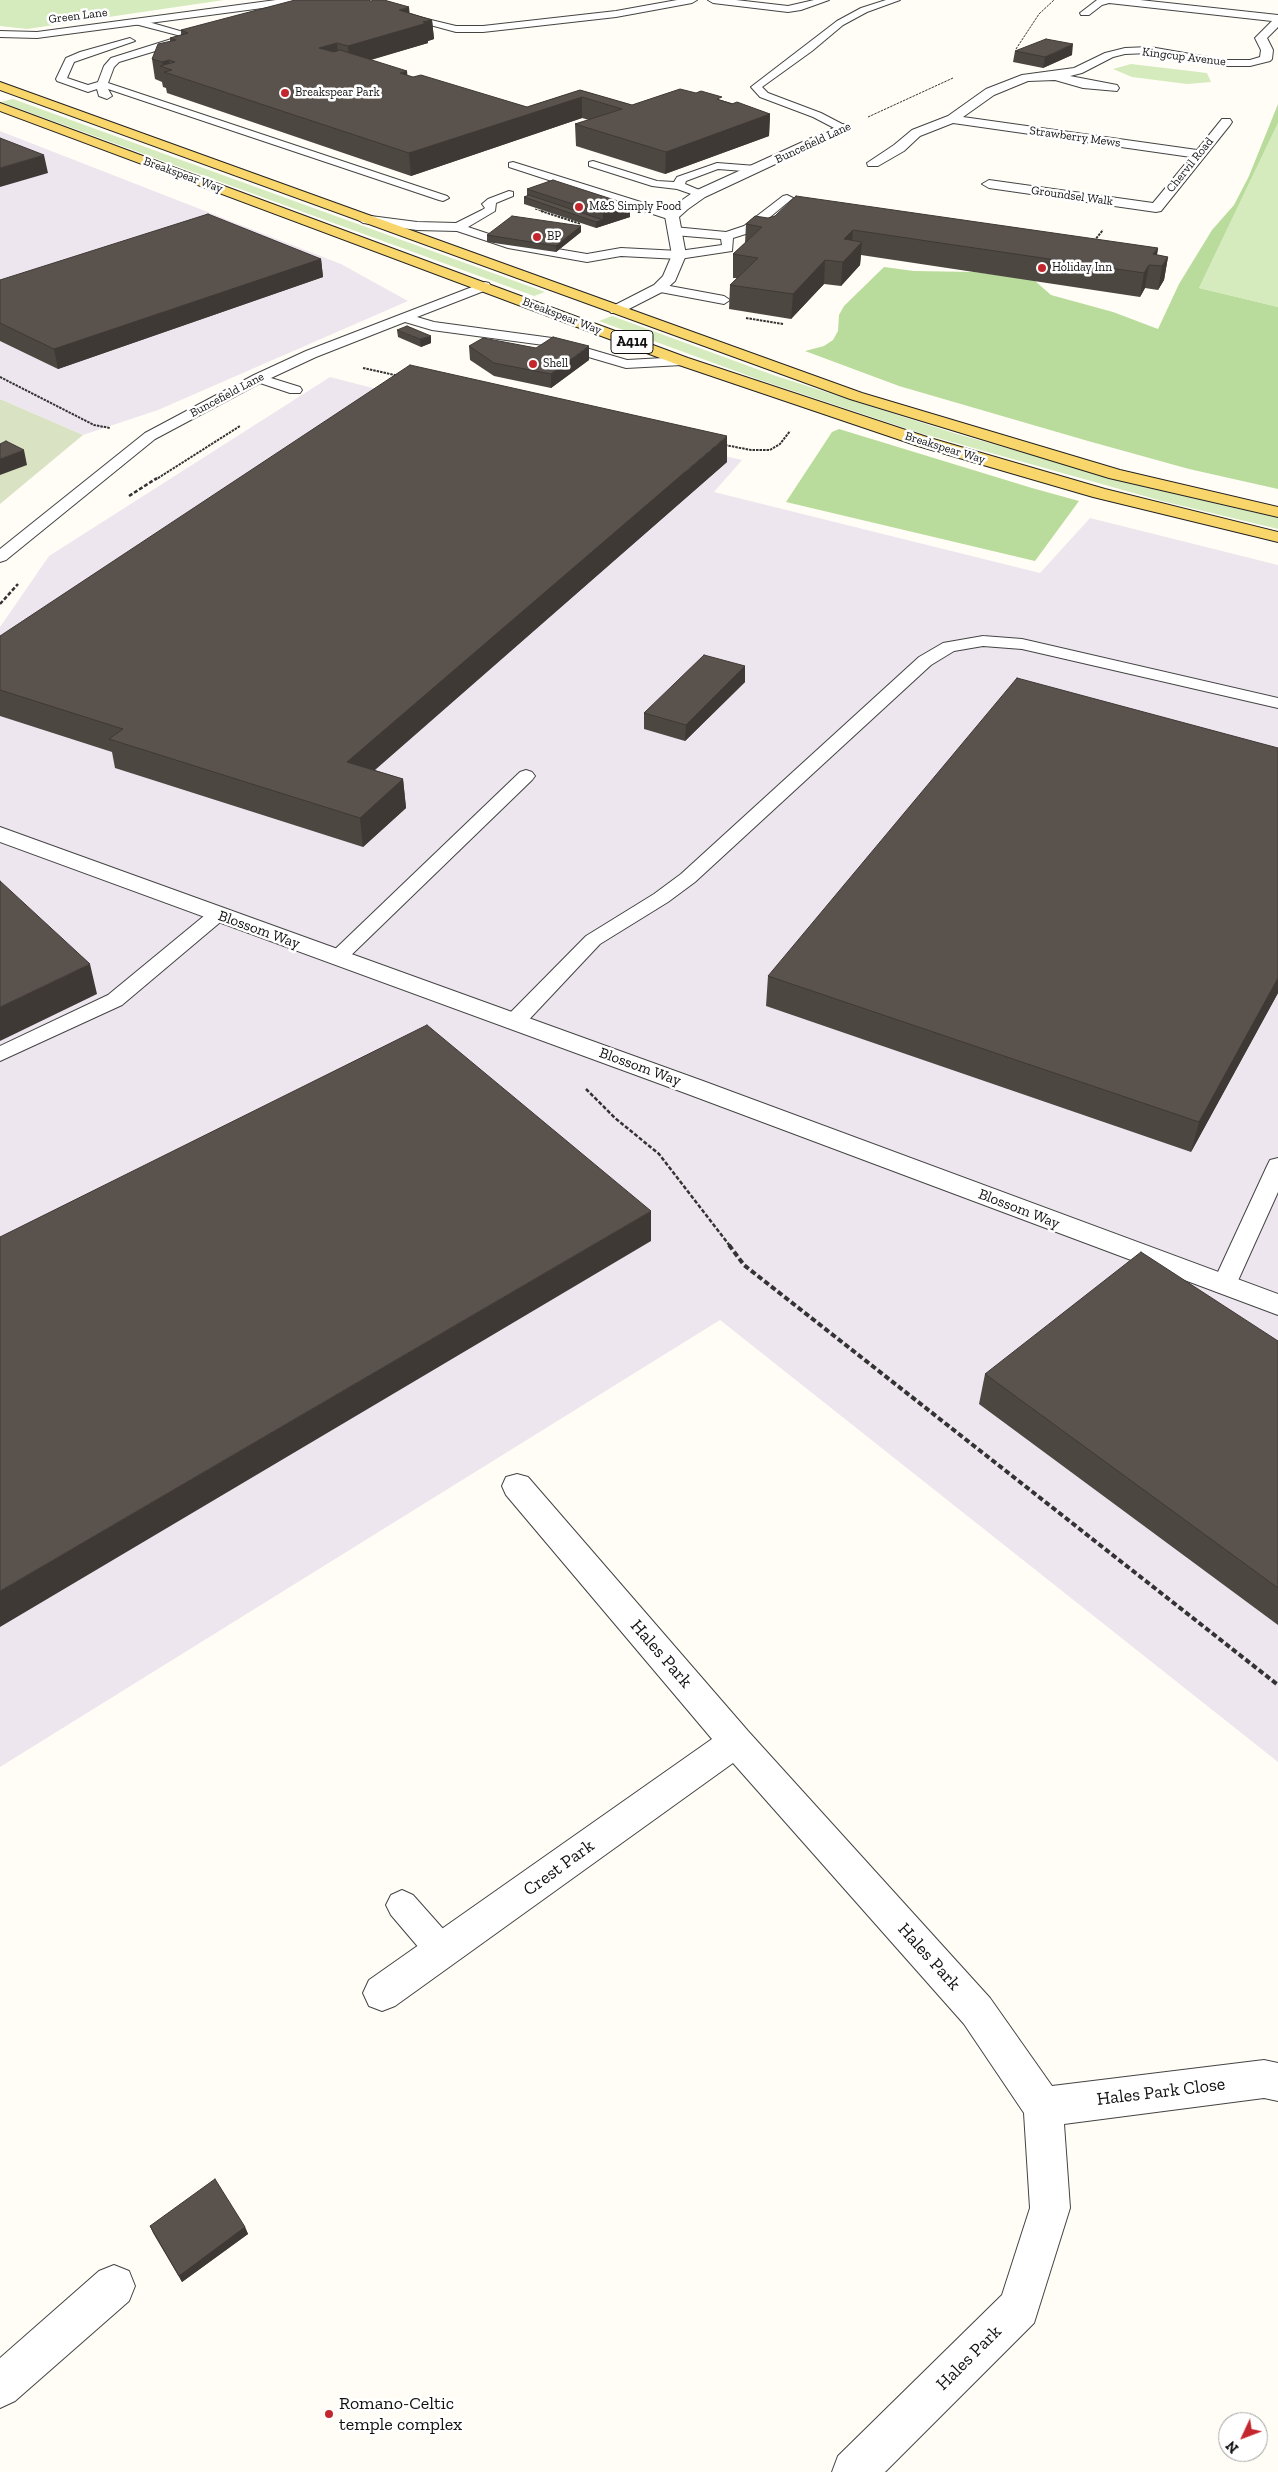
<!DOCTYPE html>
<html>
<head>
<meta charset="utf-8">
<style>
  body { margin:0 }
  #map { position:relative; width:1278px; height:2472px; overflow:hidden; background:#fffdf5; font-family:"Zilla Slab",serif }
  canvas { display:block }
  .north { position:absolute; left:1218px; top:2412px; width:50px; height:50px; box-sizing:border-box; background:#fff; border:1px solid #a0a0a0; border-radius:50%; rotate:227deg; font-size:14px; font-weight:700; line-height:20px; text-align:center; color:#111 }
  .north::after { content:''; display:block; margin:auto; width:18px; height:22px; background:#c4262e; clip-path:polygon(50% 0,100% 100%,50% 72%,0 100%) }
</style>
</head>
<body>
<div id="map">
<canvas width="1278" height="2472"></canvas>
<div class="north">N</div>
</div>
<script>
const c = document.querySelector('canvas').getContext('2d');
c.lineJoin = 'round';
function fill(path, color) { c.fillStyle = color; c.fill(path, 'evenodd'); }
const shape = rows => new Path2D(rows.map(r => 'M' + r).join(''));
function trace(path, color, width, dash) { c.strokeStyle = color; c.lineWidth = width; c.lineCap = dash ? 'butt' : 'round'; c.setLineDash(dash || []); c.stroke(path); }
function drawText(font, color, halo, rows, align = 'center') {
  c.font = font + ' "Zilla Slab",serif'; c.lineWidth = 5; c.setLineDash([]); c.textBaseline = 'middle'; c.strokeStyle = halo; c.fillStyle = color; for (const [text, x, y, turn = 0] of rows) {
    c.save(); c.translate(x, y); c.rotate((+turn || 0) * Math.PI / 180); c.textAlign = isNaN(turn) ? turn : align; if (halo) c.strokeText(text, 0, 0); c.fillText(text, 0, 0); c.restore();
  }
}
const industrial = shape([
  [0,131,341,264,408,301,158,410,83,435,0,399],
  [330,377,388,392,404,381,742,460,714,492,1040,573,1090,518,1278,565,1278,1762,720,1320,0,1767,0,627,49,556]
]);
const green = shape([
  [0,0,224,0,27,29,0,26],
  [1131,64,1207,73,1211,82,1187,84,1132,77,1113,69],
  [13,99,319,210,545,292,534,296,1,102],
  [1278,123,1278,307,1199,288],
  [612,316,773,375,957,434,1145,487,1278,518,1278,529,1162,501,920,433,760,380,599,321]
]);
const forest = shape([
  [1278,104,1278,123,1199,288,1278,307,1278,489,1189,469,1088,441,899,386,805,351,824,346,833,340,838,331,839,315,844,306,884,267,914,271,974,272,1034,280,1051,295,1113,312,1158,329,1179,284,1212,230,1234,205,1249,176],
  [839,429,1032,488,1079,501,1035,561,786,502,832,432]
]);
const cemetery = shape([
  [0,399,83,435,0,504]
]);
const pathFar3 = shape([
  [1016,49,1039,14,1054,0],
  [868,117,953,78],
  [535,209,545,212]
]);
const pathFar2 = shape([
  [541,211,581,224],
  [1094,241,1103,230],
  [746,318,783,324],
  [363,368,399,376],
  [0,377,94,425,110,428],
  [725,445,751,450,770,450,780,444,790,431],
  [155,480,240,426]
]);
const pathFar1 = shape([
  [129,496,157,478],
  [0,604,18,584],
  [586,1089,615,1118,659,1154,730,1246]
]);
const path = shape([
  [729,1245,744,1265,1278,1685]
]);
const service = shape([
  [677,0,697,0,692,3,616,17,483,32,456,32,397,16,402,13,456,26,483,26,616,11,677,0],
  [708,0,736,0,788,6,814,0,829,0,801,10,788,12,713,3,708,0],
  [886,0,900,0,867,12,843,25,812,51,762,87,768,93,821,113,846,126,846,130,838,130,813,117,760,97,751,87,837,21,861,8,886,0],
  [138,19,194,35,182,43,119,62,114,67,108,83,447,196,449,198,443,201,439,200,108,89,112,96,107,99,99,96,97,89,88,92,57,81,56,79,66,58,80,52,130,38,135,41,74,62,67,78,88,85,98,82,104,66,111,58,181,36,135,24,135,20,138,19],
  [593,161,657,181,674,182,677,177,717,163,756,166,762,169,756,172,718,169,686,181,685,184,704,192,706,194,700,197,677,189,652,186,589,166,589,162,593,161],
  [513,162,676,213,678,216,672,220,668,219,509,167,509,163,513,162],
  [509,191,513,192,513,196,496,203,495,211,468,227,510,241,587,254,621,248,679,251,722,245,721,239,674,235,668,231,674,227,726,232,744,226,783,196,787,195,793,198,752,232,733,238,732,251,679,259,621,256,587,262,508,248,457,231,417,230,363,223,357,219,363,215,417,222,456,223,482,210,485,208,482,204,488,199,509,191],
  [485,282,489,283,491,286,489,289,417,317,434,322,552,338,627,360,682,357,689,361,682,365,626,368,551,346,432,330,405,322,316,357,271,378,300,387,302,390,300,393,290,393,260,383,155,439,6,560,0,562,0,549,145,433,254,375,306,351,485,282],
  [659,284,724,296,730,300,724,304,655,291,653,288,655,285,659,284],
  [983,636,1022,639,1278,698,1278,708,1022,649,983,646,954,651,931,665,695,882,668,902,600,944,522,1027,514,1029,506,1027,503,1022,506,1017,586,936,654,894,681,874,919,657,943,643,983,636],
  [526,770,532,772,535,776,532,780,344,962,337,964,330,962,327,958,330,954,520,772,526,770],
  [217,909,224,911,227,915,224,919,122,1005,0,1061,0,1046,108,995,210,911,217,909],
  [1278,1158,1278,1192,1236,1285,1233,1291,1224,1294,1215,1291,1212,1285,1267,1166,1270,1160,1278,1158],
  [402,1890,413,1895,453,1940,458,1951,453,1962,442,1966,431,1962,391,1915,386,1905,391,1895,402,1890]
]);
const minor = shape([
  [1140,0,1278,15,1278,27,1267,38,1273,50,1272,59,1270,61,1250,66,1225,66,1150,53,1125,54,1113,57,1082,73,1070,76,1117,85,1119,88,1117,91,1083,88,1055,80,1028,81,994,95,963,117,1197,150,1222,119,1230,119,1232,122,1230,125,1161,211,1156,212,989,188,982,184,989,180,1153,203,1191,157,953,123,920,136,904,151,878,166,868,166,867,163,894,145,912,130,948,116,986,89,1022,75,1074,68,1105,53,1125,48,1150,47,1225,60,1250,60,1260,57,1261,50,1255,38,1272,21,1109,3,1102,5,1089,15,1081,15,1080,13,1097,0,1140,0],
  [842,124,846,125,848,128,846,131,705,197,688,209,679,217,686,255,675,281,664,291,621,313,611,313,609,310,611,307,654,285,663,276,672,255,665,216,678,203,695,191,842,124],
  [0,827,703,1081,1278,1294,1278,1315,685,1093,0,842,0,827],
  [517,1474,528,1477,748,1731,990,1998,1052,2086,1264,2060,1278,2063,1278,2101,1264,2098,1064,2124,1070,2208,1034,2323,885,2472,832,2472,838,2456,1002,2295,1030,2208,1024,2113,964,2024,733,1763,395,2006,382,2011,369,2006,363,1993,369,1980,712,1739,506,1495,502,1486,506,1477,517,1474],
  [114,2265,129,2271,135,2286,129,2301,15,2401,0,2408,0,2358,99,2271,114,2265]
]);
const tertiary = shape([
  [276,0,305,0,300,3,37,38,0,37,0,31,37,32,276,0]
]);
const primary = shape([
  [0,82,862,393,1120,470,1278,507,1278,517,1109,478,850,399,0,90,0,82],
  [0,103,688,358,930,438,1105,489,1278,532,1278,542,1093,497,918,446,676,364,0,111,0,103]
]);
const wall = shape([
  [410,13,432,20,434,39,428,41,428,43,371,60,408,76,527,107,580,90,632,105,721,100,770,114,769,136,665,174,576,146,575,124,589,120,582,118,411,176,167,93,166,88,163,87,162,82,155,79,152,59,170,41,170,38,181,35,181,30],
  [1015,51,1072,55,1043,68,1013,62],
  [527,189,630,205,630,217,596,228,524,204,524,197,527,196],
  [768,218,1158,248,1157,255,1168,257,1164,280,1158,290,1145,288,1140,297,861,255,860,265,841,286,824,284,791,319,729,309,730,285,737,278,733,278,733,254,745,243,746,224],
  [581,226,581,232,556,252,487,242,487,235],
  [321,259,323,277,58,369,0,341,0,280],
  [397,330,431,343,421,347,398,337],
  [469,346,589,360,551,388,494,376,470,360],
  [727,462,374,770,403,779,406,808,363,847,115,768,112,752,0,716,0,636],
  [745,666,745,682,685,741,644,729,644,713],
  [1278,748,1278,993,1191,1152,766,1006,768,976],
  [1278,1341,1278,1625,979,1404,985,1374],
  [150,2226,245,2227,248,2234,182,2282,153,2233]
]);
const shadedWall = shape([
  [409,7,411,27,399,10],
  [432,20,434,39,428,41,428,43,349,66,348,46],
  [337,43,339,63,319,48],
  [1073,44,1072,55,1043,68,1045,57],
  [169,60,170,70,163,67,162,62],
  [407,71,409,91,400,73],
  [582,97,582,118,411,176,409,153],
  [770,114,769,136,665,174,666,152],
  [44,155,48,173,0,187,0,168],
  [630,205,630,217,596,228,596,222,603,220,603,214],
  [581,226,581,232,556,252,556,246],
  [853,230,851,254,862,242,860,265,841,286,844,239],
  [1158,248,1155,266,1153,254],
  [1168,257,1164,280,1158,290,1162,266],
  [321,259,323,277,58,369,54,349],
  [825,260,824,284,791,319,793,294],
  [1149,265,1145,288,1140,297,1144,273],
  [431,336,431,343,421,347,420,339],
  [589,346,589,360,551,388,551,374],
  [727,436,727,462,351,791,347,762],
  [24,450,27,465,0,475,0,459],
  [745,666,745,682,685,741,686,725],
  [403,779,406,808,363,847,360,818],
  [90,964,97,994,0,1041,0,1007],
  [1278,978,1278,993,1191,1152,1199,1122],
  [651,1211,651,1241,0,1627,0,1591],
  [245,2227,248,2234,182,2282,179,2276]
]);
const building = shape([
  [295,0,368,0,371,1,374,0,384,0,409,7,399,10,432,20,423,22,427,23,348,46,337,43,319,48,334,52,340,50,407,71,400,73,413,77,421,75,527,107,580,90,632,105,680,89,696,93,701,91,722,97,717,99,732,104,737,102,770,114,666,152,575,124,622,109,582,97,409,153,164,72,172,70,160,66,175,62,169,60,162,62,152,59,158,44,176,40,170,38,188,33,181,30,295,0],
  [1046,39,1073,44,1045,57,1015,51,1046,39],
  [0,138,44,155,0,168,0,138],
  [553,180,630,205,603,214,527,189,553,180],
  [529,195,603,220,596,222,524,197,529,195],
  [796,196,1158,248,1153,254,1168,257,1162,266,1149,265,1144,273,853,230,844,239,862,242,843,262,825,260,793,294,730,285,758,258,733,254,762,227,746,224,755,216,768,218,775,216,796,196],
  [208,214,321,259,54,349,0,323,0,280,208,214],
  [512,216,581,226,556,246,487,235,512,216],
  [407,326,431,336,420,339,397,330,407,326],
  [553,337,589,346,551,374,494,363,469,346,483,338,536,348,553,337],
  [410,365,727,436,347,762,403,779,360,818,109,739,123,729,0,690,0,636,410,365],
  [6,441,24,450,0,459,0,444,6,441],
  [704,655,745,666,686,725,644,713,704,655],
  [1017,678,1278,748,1278,978,1199,1122,768,976,1017,678],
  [0,881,90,964,0,1007,0,881],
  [427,1025,651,1211,0,1591,0,1237,427,1025],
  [1141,1252,1278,1341,1278,1588,985,1374,1141,1252],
  [215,2179,245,2227,179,2276,150,2226,215,2179]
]);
const markers = [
  [285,93,5,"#c4262e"],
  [579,207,5,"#c4262e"],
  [537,237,5,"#c4262e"],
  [1042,268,5,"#c4262e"],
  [533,364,5,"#c4262e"],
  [329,2414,5,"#c4262e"]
];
const farStreetnames = [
  ["Green Lane",78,16,-7],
  ["Kingcup Avenue",1184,57,7],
  ["Strawberry Mews",1075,137,8],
  ["Buncefield Lane",813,143,-25],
  ["Chervil Road",1190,165,-51],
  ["Breakspear Way",183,175,20],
  ["Groundsel Walk",1072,196,8],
  ["Breakspear Way",562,316,21],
  ["Buncefield Lane",227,395,-28],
  ["Breakspear Way",945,448,17]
];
const farPoinames = [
  ["Breakspear Park",295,93],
  ["M&S Simply Food",589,207],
  ["BP",547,237],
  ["Holiday Inn",1052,268],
  ["Shell",543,364]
];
const shields = [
  [632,342,42]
];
const shieldNames = [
  ["A414",632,342]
];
const streetNames = [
  ["Blossom Way",259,930,20],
  ["Blossom Way",640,1067,20],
  ["Blossom Way",1019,1209,21]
];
const nearStreetnames = [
  ["Hales Park",661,1654,49],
  ["Crest Park",559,1868,-36],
  ["Hales Park",929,1957,48],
  ["Hales Park Close",1161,2092,-7],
  ["Hales Park",969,2358,-45]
];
const nearPoinames = [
  ["Romano-Celtic",339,2404],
  ["temple complex",339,2425]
];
fill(industrial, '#eee6ef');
fill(green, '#d5ebbd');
fill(forest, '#b9dc9c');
fill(cemetery, '#d9e3c4');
trace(service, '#444', 2);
trace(minor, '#444', 2);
trace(tertiary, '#444', 2);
trace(primary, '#222', 2);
trace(pathFar3, '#333', 1, [2.5, 1]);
trace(pathFar2, '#333', 2, [2.5, 1]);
trace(pathFar1, '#333', 2.5, [4, 2]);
trace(path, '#333', 4, [5.5, 3]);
fill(service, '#fff');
fill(minor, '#fff');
fill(tertiary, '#fff');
fill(primary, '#f9d66b');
fill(wall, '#4d4742');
fill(shadedWall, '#3f3936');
fill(building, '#5a524d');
trace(building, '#3f3936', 1);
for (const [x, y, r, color] of markers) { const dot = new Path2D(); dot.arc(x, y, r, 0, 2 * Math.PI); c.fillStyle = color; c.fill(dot); trace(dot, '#fff', 2); }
drawText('12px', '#111', '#fff', farStreetnames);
drawText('12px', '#111', '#fff', farPoinames, 'left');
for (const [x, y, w] of shields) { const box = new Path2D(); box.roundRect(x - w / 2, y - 11.5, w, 23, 4); c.fillStyle = '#fff'; c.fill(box); trace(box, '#111', 1); }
drawText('bold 14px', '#111', null, shieldNames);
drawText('15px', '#111', '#fff', streetNames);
drawText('18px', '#111', '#fff', nearStreetnames);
drawText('18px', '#111', '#fff', nearPoinames, 'left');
</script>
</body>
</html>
